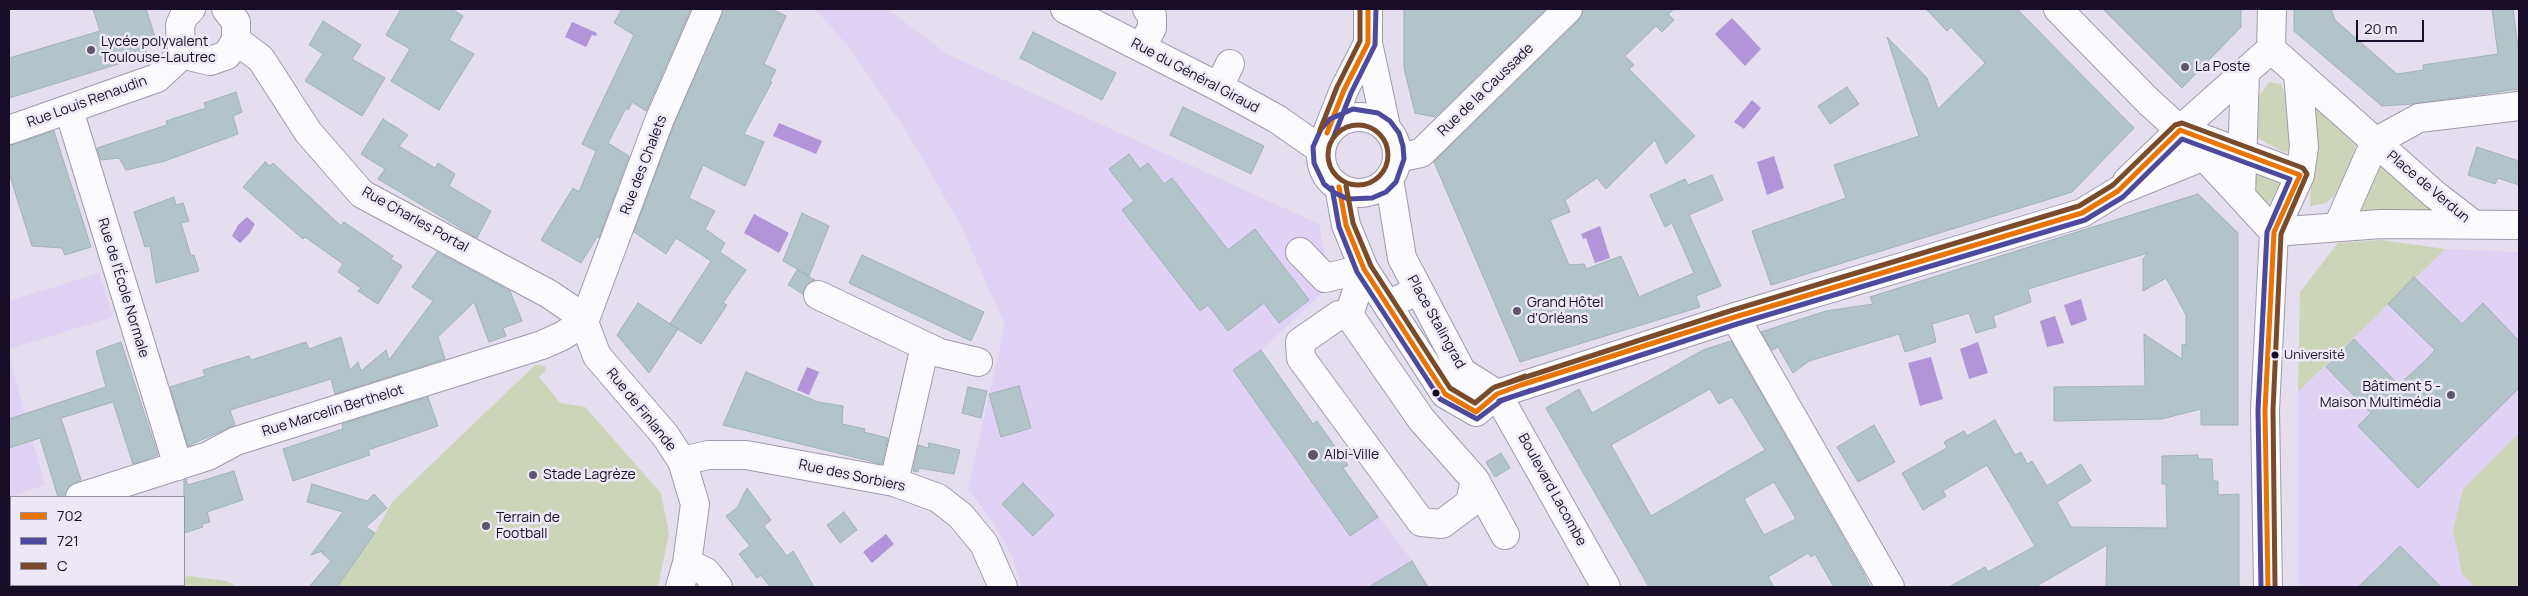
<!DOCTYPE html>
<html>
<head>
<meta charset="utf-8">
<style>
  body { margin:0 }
  #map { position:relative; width:2528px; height:596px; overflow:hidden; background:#e4deee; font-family:Manrope,sans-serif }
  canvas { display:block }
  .frame { position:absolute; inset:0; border:10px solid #180d26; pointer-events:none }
  .legend { position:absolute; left:10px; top:496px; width:175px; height:90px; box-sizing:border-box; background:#ede8f6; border:1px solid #9890a3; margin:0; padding:6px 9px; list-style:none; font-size:15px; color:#180d26 }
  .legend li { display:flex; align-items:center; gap:10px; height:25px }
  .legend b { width:25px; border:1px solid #9890a3 }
  .scale { position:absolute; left:2356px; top:20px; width:68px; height:22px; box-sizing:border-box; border:2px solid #180d26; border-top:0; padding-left:6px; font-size:15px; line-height:18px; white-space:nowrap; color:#180d26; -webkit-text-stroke:4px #ede8f6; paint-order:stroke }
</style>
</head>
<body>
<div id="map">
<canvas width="2528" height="596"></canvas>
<div class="frame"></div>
<ul class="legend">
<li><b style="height:6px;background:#e87404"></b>702</li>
<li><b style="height:6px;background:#4d499d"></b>721</li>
<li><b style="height:6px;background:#7a4b2a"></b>C</li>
</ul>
<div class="scale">20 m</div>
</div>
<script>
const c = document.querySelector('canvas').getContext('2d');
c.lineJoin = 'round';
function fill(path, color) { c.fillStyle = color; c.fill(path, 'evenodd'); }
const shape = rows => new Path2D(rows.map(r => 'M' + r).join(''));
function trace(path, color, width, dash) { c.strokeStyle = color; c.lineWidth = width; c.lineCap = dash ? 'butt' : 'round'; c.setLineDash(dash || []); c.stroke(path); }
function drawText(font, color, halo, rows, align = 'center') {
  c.font = font + ' Manrope,sans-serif'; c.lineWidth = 5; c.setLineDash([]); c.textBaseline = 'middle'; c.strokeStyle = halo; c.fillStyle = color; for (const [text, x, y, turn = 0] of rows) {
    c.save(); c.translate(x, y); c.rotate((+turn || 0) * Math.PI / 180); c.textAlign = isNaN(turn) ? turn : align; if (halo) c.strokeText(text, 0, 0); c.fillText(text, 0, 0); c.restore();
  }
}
const built = shape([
  [815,9,887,9,947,54,1319,224,1327,266,1323,292,1261,351,1313,424,1348,465,1343,469,1412,561,1428,587,1022,587,1011,554,991,519,968,489,1005,325,960,224,907,132,849,47],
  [2445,249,2519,252,2519,587,2298,587,2298,392],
  [99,273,113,317,9,349,9,301],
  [9,357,45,485,9,497]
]);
const green = shape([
  [2269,82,2281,84,2293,115,2292,150,2283,152,2254,136,2255,102],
  [2312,104,2356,144,2351,167,2334,196,2326,203,2310,206,2313,151],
  [2383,158,2450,217,2370,215,2357,206],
  [2252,170,2284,178,2286,187,2266,205,2258,200],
  [2381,240,2445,249,2298,392,2300,292,2338,243],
  [535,365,545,366,546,370,539,377,560,403,585,407,661,493,669,534,658,587,337,587,375,533,392,502],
  [2519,433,2519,587,2475,587,2462,574,2453,529,2463,489],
  [189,576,226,581,238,587,161,587,162,585,184,585,184,577]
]);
const water = shape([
  [1732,18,1761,49,1745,66,1715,34],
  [572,22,597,33,596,36,592,35,586,47,565,37],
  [1752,100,1761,108,1744,129,1734,122],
  [779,123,822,141,816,154,773,136],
  [1774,156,1784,188,1767,195,1757,162],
  [754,214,789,233,779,253,744,233],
  [247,217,255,224,249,234,240,243,232,236,238,225],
  [1600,226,1610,258,1595,263,1586,238,1583,239,1581,234],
  [2081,299,2087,320,2071,326,2064,305],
  [2055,316,2064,343,2047,347,2040,321],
  [1978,342,1988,373,1969,379,1960,349],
  [1931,357,1943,399,1920,406,1908,363],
  [807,367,819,372,809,395,797,390],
  [886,534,894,544,872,563,863,552]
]);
const building = shape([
  [93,9,146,9,156,40,144,44,147,55,9,98,9,58,100,31,93,9],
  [401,9,451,9,463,16,449,40,474,54,439,110,391,81,410,49,386,35,401,9],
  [622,9,691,9,646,111,632,102,628,110,626,108,608,143,629,156,599,238,597,237,581,263,541,240,573,188,579,192,596,151,582,144,634,35,614,23,622,9],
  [723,9,772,9,786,16,764,64,776,70,770,81,772,82,744,134,764,142,745,186,703,165,689,198,715,211,705,229,725,243,720,252,746,270,723,303,727,305,701,344,670,324,711,261,676,238,666,254,634,232,673,127,723,9],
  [1404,9,1546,9,1435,117,1415,113,1404,68,1404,9],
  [1583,9,1674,9,1668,14,1674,20,1662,32,1656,26,1625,56,1634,65,1629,69,1695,136,1666,164,1655,140,1606,189,1597,178,1565,200,1570,212,1550,220,1569,265,1584,264,1586,269,1621,256,1639,297,1694,273,1672,223,1665,227,1650,195,1685,179,1688,185,1712,175,1723,200,1689,215,1721,286,1696,296,1700,307,1520,362,1434,162,1579,20,1583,9],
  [1926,9,2017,9,2134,128,2072,192,1771,285,1752,231,1846,198,1834,165,1919,136,1887,37,1927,78,1938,109,1985,63,1951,27,1947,31,1926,9],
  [2103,9,2241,9,2241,27,2182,88,2103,9],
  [2294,9,2331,9,2335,20,2397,74,2424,70,2423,65,2498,54,2492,9,2513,9,2519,54,2519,89,2412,104,2382,106,2294,31,2294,9],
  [323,21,361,45,352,59,385,78,362,116,305,81,323,54,309,45,323,21],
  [1033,32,1116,73,1102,100,1020,58,1033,32],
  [1847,87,1859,104,1830,124,1818,106,1847,87],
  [236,92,242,112,233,116,238,134,165,161,126,170,119,158,101,160,97,148,167,125,166,121,206,108,204,103,236,92],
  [1183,107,1264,146,1251,174,1170,135,1183,107],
  [383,119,408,135,399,146,435,168,438,163,455,174,449,186,491,211,477,238,378,179,385,169,361,154,383,119],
  [54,131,91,247,65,255,62,248,32,246,9,173,9,146,54,131],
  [2477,147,2519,161,2519,185,2498,178,2495,184,2468,175,2477,147],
  [1129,154,1140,169,1148,163,1164,184,1172,178,1228,250,1255,229,1309,300,1279,323,1264,303,1228,331,1208,305,1200,311,1122,210,1134,201,1109,169,1129,154],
  [265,162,270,166,273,163,341,226,344,222,393,256,391,259,402,266,378,304,358,291,361,288,338,272,343,264,305,237,303,239,243,187,265,162],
  [2198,194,2238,233,2238,425,2201,425,2201,409,2162,419,2054,421,2054,387,2145,386,2144,334,2182,359,2182,344,2186,345,2186,315,2166,278,2143,291,2143,259,2148,253,2028,289,2031,302,1993,316,1996,327,1976,333,1969,313,1932,324,1936,342,1905,352,1899,334,1809,361,1793,373,1778,347,1772,350,1761,332,1826,311,1873,304,1870,297,2198,194],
  [174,197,176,205,183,203,189,221,181,223,191,256,194,255,199,271,156,283,150,246,145,247,134,212,174,197],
  [802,213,829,226,809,276,783,261,802,213],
  [437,252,510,291,522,321,503,328,506,336,489,342,474,302,438,337,445,359,335,394,331,379,230,410,235,425,188,446,170,387,205,376,203,370,249,356,251,360,306,342,309,349,341,337,350,370,358,362,361,371,386,350,389,360,433,301,412,287,437,252],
  [862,255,984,312,971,341,849,283,862,255],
  [797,270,815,280,804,288,803,294,788,285,797,270],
  [2414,277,2462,324,2483,303,2519,341,2519,388,2418,488,2358,426,2371,413,2326,367,2354,339,2399,385,2428,358,2435,350,2388,304,2414,277],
  [638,303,678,329,649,373,617,335,638,303],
  [1731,341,1863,572,1870,587,1834,587,1815,554,1811,557,1808,553,1768,577,1774,587,1649,587,1546,408,1579,389,1592,413,1703,350,1731,341],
  [1710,389,1719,404,1732,397,1765,450,1651,516,1611,445,1710,389],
  [1774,482,1796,519,1764,535,1744,499,1774,482],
  [121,342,158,455,133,464,113,402,61,418,81,480,69,486,65,497,58,497,40,438,9,448,9,419,106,387,96,351,121,342],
  [1261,350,1313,424,1317,421,1348,465,1343,468,1378,517,1350,536,1233,370,1261,350],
  [746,372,818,402,843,406,842,424,865,429,864,432,888,438,882,464,723,425,746,372],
  [1019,386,1031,428,1001,437,989,394,1019,386],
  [968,387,987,391,981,418,962,413,968,387],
  [428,397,438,426,368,450,370,455,293,481,283,449,343,429,342,424,428,397],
  [1995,420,2015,455,2021,452,2027,464,2032,461,2047,486,2081,464,2091,481,2057,502,2071,527,2167,528,2166,484,2162,484,2162,456,2198,455,2198,459,2212,459,2213,481,2218,481,2218,495,2239,494,2239,587,2106,587,2107,545,2035,587,1949,587,1985,567,1988,572,2035,546,1987,465,1943,491,1946,496,1923,510,1902,473,1947,448,1944,442,1964,431,1967,436,1995,420],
  [1874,425,1895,462,1858,482,1837,447,1874,425],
  [929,443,960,450,954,474,919,468,918,472,913,471,918,445,928,448,929,443],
  [1501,453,1510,468,1495,477,1486,462,1501,453],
  [234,471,243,500,207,512,210,522,202,524,203,527,184,533,184,480,186,479,188,485,234,471],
  [1023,483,1054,515,1033,536,1002,504,1023,483],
  [312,484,367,501,374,494,387,508,366,527,375,533,337,587,309,587,331,561,322,553,323,551,311,555,343,512,307,502,312,484],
  [747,488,771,520,764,526,787,556,793,551,814,587,770,587,761,575,757,578,739,554,750,546,726,516,737,508,747,488],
  [844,512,857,530,840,543,827,525,844,512],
  [2400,546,2441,587,2358,587,2380,566,2400,546],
  [1412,561,1428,587,1369,587,1412,561]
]);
const minor = shape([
  [191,9,184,16,180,25,181,43,193,57,210,61,227,55,236,40,236,22,226,9],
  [1065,9,1219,87,1277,119,1320,149],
  [236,40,261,59,308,132,362,194,549,294,574,311,584,322,597,356,665,435,682,461,695,504,687,563,680,587],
  [1141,47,1152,28,1152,16,1147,9],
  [1219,87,1230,64],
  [69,110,178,466],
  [9,130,157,78,186,51],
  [2375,142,2419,118,2519,106],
  [1397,158,1421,153,1568,9],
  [2127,181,2180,130],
  [1300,252,1325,278,1364,269],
  [818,295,925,346,894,482],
  [1388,305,1418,290],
  [1339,315,1349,315,1421,419,1475,480,1470,503,1442,524,1421,522,1301,358,1300,342,1339,315],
  [1349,315,1364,269],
  [1735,317,1890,587],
  [584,322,659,121,708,9],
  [925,346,940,353,978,362],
  [1497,394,1735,317,2082,213,2118,191,2204,156],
  [682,461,708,455,746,455,894,482,938,498,961,516,984,544,1003,587],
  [1475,480,1505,535],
  [80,497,208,456,236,441,542,345,562,336,584,322],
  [9,520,11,519],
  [687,563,706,572,718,587]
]);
const major = shape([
  [1368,9,1368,43,1386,127],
  [2058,9,2149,102,2180,130,2274,232],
  [2271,49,2434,194,2473,224],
  [2271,49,2272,9],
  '1321 155a38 38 0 1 1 76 0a38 38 0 1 1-76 0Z',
  [2180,130,2245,72],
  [2186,132,2300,175],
  [1327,133,1344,90,1368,43],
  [1389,178,1402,258,1462,372,1497,394,1606,587],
  [1339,187,1346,225,1364,269,1445,394,1476,412,1497,394],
  [2241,196,2245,72,2271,49],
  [2338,226,2375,142],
  [2274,232,2381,224,2519,225],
  [2268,587,2265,410,2274,232,2300,175,2304,147,2298,73]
]);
const bus1 = shape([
  [1327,133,1344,90,1368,43,1368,9],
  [1339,187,1346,225,1364,269,1445,394,1476,412,1497,394,1521,385,1735,317,2082,213,2118,191,2180,130,2300,175,2274,232,2265,410,2268,587]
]);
const bus2 = shape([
  [1334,136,1351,93,1375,45,1376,9],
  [1314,162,1313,147,1321,129,1330,119,1353,109,1378,113,1390,121,1399,133,1403,146,1404,159,1396,182,1386,192,1372,198,1348,199,1335,193,1324,184,1314,163],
  [1332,188,1339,227,1357,272,1440,399,1477,419,1501,401,1531,390],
  [1499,401,1737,324,2085,220,2123,197,2182,139,2290,179,2267,232,2258,410,2261,587]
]);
const bus3 = shape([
  '1328 155a30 30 0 1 1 60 0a30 30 0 1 1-60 0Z',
  [1320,130,1337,87,1360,41,1360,9],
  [1346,186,1353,223,1371,266,1450,388,1475,403,1493,388,1525,376],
  [1495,387,1733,310,2079,206,2113,185,2175,125,2182,123,2303,168,2307,174,2281,234,2273,410,2275,587]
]);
const markers = [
  [91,50,5,"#5f566c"],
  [2185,67,5,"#5f566c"],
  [1517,311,5,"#5f566c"],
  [2275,355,4.5,"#180d26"],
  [1436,393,4.5,"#180d26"],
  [2451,395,5,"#5f566c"],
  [1313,455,6,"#5f566c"],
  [533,475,5,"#5f566c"],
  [486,526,5,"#5f566c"]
];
const busNames = [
  ["Université",2284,355]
];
const poiNames = [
  ["Lycée polyvalent",101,42],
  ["Toulouse-Lautrec",101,58],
  ["La Poste",2195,67],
  ["Grand Hôtel",1527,303],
  ["d'Orléans",1527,319],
  ["Bâtiment 5 -",2441,387,"right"],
  ["Maison Multimédia",2441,403,"right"],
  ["Albi-Ville",1324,455],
  ["Stade Lagrèze",543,475],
  ["Terrain de",496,518],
  ["Football",496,534]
];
const streetNames = [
  ["Rue du Général Giraud",1195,76,28],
  ["Rue de la Caussade",1486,90,-44],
  ["Rue Louis Renaudin",87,102,-20],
  ["Rue des Chalets",644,165,-69],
  ["Place de Verdun",2428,187,40],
  ["Rue Charles Portal",415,220,29],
  ["Rue de l'École Normale",123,288,73],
  ["Place Stalingrad",1436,322,61],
  ["Rue de Finlande",641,410,51],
  ["Rue Marcelin Berthelot",333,411,-17],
  ["Rue des Sorbiers",852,476,12],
  ["Boulevard Lacombe",1552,490,61]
];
fill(built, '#dfd2f4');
fill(green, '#cdd5b8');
fill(water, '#b195d8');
fill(building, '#b2c4c8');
trace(building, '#a0b2b6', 1);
trace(minor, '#a19aad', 30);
trace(major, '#a19aad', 30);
trace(minor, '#fbfafc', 28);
trace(major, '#fbfafc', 28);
trace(bus1, '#e87404', 5);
trace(bus2, '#4d499d', 5);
trace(bus3, '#7a4b2a', 5);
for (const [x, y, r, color] of markers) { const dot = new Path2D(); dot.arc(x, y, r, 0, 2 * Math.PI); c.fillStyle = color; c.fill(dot); trace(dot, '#ede8f6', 2); }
drawText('13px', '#180d26', '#ede8f6', busNames, 'left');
drawText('14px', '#180d26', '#ede8f6', poiNames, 'left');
drawText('14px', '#180d26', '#ede8f6', streetNames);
</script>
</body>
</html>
